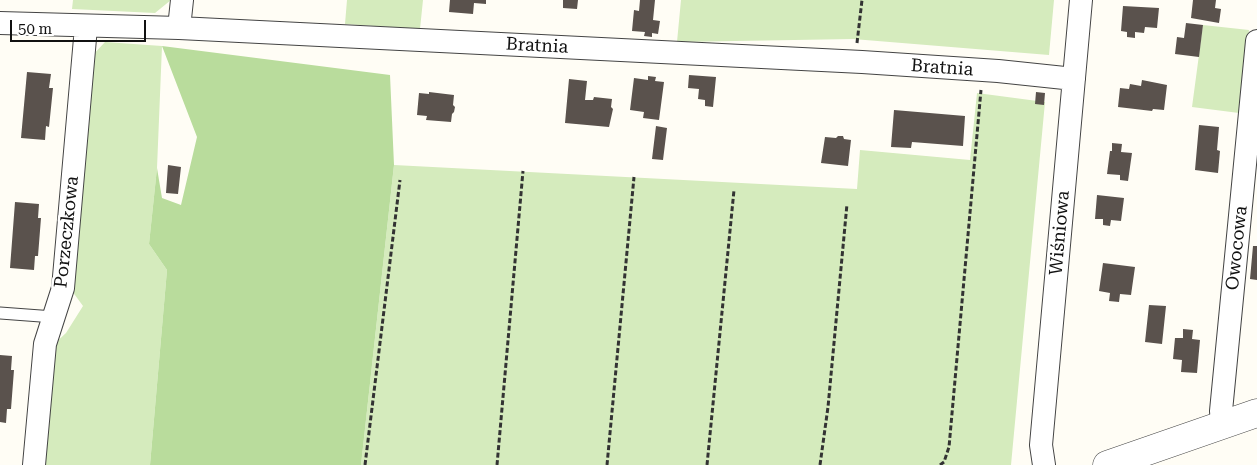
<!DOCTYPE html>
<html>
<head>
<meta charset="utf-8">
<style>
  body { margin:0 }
  #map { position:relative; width:1257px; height:465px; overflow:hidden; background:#fffdf5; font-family:"Roboto Serif",serif }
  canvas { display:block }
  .scale { position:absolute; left:10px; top:20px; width:136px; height:22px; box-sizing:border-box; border:2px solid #111; border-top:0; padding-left:6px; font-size:15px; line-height:18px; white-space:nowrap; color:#111; -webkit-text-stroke:4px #fff; paint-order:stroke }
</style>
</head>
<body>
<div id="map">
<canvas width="1257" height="465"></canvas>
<div class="scale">50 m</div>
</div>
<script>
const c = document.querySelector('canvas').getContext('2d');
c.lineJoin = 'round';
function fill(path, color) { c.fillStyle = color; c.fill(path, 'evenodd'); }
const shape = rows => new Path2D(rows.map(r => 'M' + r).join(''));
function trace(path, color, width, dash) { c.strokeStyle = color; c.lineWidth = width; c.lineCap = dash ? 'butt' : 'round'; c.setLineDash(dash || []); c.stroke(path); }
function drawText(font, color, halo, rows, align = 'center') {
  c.font = font + ' "Roboto Serif",serif'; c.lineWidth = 5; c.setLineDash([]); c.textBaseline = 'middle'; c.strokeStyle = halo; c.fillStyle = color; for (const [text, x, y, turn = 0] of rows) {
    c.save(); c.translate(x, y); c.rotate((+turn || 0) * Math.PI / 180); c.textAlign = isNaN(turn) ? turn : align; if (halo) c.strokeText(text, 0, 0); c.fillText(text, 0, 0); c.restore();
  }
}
const green = shape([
  [73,0,171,0,155,13,72,9],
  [347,0,423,0,420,29,345,24],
  [681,0,1054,0,1049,55,853,39,677,42],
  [1203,25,1249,30,1239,113,1192,107],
  [105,42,162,46,157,168,149,244,167,270,150,465,42,465,52,346,66,333,83,306,72,291,91,57],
  [977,93,1045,102,1011,465,361,465,394,165,857,189,860,150,970,160]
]);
const forest = shape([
  [162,46,390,75,394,165,361,465,150,465,167,270,149,244,157,168,162,198,181,205,197,137]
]);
const building = shape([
  [450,0,486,0,486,4,474,3,473,14,449,12],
  [563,0,578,0,577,9,563,8],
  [640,0,655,0,653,20,660,21,658,34,652,33,652,37,644,36,645,32,632,31,634,10,639,11],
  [1193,0,1216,0,1215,8,1221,9,1219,23,1191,18],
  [1123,6,1159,8,1157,28,1145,27,1144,33,1135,32,1135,38,1127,37,1127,32,1121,31],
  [1186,23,1203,25,1199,57,1175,54,1177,37,1184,38],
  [27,72,51,74,49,88,53,88,49,127,46,126,45,140,21,138],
  [689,75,716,77,713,107,705,106,705,100,698,99,699,89,688,88],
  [648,76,656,77,655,81,664,82,659,120,643,118,644,112,630,110,634,78,648,80],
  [569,79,587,81,585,100,593,100,594,97,612,99,611,107,613,109,609,127,565,123],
  [1142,80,1167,85,1164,110,1153,109,1152,111,1118,107,1120,88,1129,89,1130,84,1141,86],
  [429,92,454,95,453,105,455,107,454,112,452,114,451,122,426,120,427,116,417,115,419,93,429,94],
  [1036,92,1045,93,1044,105,1035,104],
  [894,110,965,116,963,146,912,142,911,148,891,147],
  [1199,125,1219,127,1217,150,1220,151,1218,173,1195,170],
  [656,126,667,128,663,160,652,159],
  [838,136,843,136,844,139,851,140,848,166,821,163,825,137,836,138],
  [1112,143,1122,144,1121,152,1132,153,1128,181,1120,180,1120,175,1107,174,1110,151,1112,151],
  [168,165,181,167,178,194,166,193],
  [1097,195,1124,198,1121,221,1111,220,1110,226,1103,225,1103,219,1095,219],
  [15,202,39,204,38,218,41,218,38,256,35,256,34,270,10,268],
  [1253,246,1257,246,1257,280,1250,279],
  [1103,263,1135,267,1131,295,1120,294,1119,302,1109,301,1110,293,1099,291],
  [1149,305,1166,306,1162,344,1145,342],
  [1183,329,1193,330,1192,339,1200,340,1197,373,1181,372,1182,360,1173,359,1175,338,1183,338],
  [0,355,12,356,11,370,14,370,11,409,7,409,6,423,0,422]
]);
const path = shape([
  [857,43,862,0],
  [365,465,400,180],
  [497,465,523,171],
  [607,465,634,177],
  [707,465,734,190],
  [820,465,828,407,847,204],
  [940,465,944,462,949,447,981,90]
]);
const service = shape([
  [0,313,54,317]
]);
const minor = shape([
  [0,23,179,28,862,62,998,71,1074,79],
  [179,28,182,0],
  [1222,424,1221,411,1257,41],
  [34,465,45,344,63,288,86,27],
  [1044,465,1041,445,1081,0]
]);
const tertiary = shape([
  [1107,465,1257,413]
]);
const streetNames = [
  ["Bratnia",537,46,3],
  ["Bratnia",942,68,4],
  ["Porzeczkowa",67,232,-84],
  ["Wiśniowa",1060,233,-85],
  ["Owocowa",1237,248,-84]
];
fill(green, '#d5ebbd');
fill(forest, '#b9dc9c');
fill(building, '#5a524d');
trace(service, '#444', 13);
trace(minor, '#444', 24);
trace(tertiary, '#444', 29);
trace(path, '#333', 3, [5, 2.5]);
trace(service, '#fff', 11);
trace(minor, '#fff', 22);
trace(tertiary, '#fff', 28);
drawText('18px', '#111', '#fff', streetNames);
</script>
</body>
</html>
